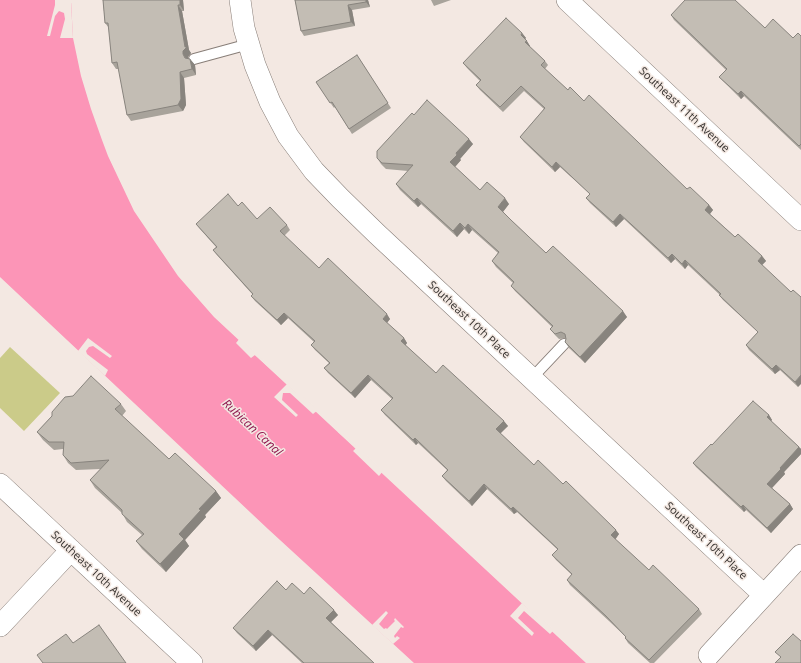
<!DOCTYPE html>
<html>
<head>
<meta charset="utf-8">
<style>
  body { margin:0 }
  canvas { display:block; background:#f3e8e2 }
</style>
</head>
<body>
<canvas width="801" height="663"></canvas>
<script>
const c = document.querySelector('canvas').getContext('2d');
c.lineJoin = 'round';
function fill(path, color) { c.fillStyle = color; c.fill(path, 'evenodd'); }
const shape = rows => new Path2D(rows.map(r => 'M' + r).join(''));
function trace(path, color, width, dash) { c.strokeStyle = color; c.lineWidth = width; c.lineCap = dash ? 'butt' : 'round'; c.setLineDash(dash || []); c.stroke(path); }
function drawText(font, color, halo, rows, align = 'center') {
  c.font = font + ' "Open Sans",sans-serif'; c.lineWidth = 3; c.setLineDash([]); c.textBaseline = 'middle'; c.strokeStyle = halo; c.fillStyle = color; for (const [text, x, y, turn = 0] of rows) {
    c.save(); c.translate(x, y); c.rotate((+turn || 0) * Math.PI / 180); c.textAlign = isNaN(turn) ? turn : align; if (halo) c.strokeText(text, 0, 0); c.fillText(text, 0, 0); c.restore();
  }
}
const green = shape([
  [10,347,60,393,24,431,0,408,0,358]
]);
const water = shape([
  [0,0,71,0,73,38,81,76,91,109,102,140,108,156,134,211,178,276,214,317,586,663,414,663,268,529,0,277]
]);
const pier = shape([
  [55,0,73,0,73,3,71,3,73,38,60,38,65,19,64,13,59,11,55,16,50,36,47,36,55,5],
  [88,338,112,356,110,358,93,346,89,347,86,351,87,354,108,370,105,376,78,351],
  [240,338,277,373,276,374,255,355,251,358,236,343],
  [287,384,302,398,304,397,318,410,313,414,290,393,283,393,282,400,298,415,296,417,274,397],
  [340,430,383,471,379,476,353,451,356,448,338,432],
  [522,603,541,620,542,619,554,630,550,634,524,611,518,618,534,633,532,636,510,616],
  [386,611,388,613,379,624,384,629,386,628,387,629,395,621,394,620,395,618,404,627,403,628,401,627,394,636,395,638,397,636,400,638,393,644,372,625]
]);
const service = shape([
  [194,59,249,44],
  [532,378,564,344]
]);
const minor = shape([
  [240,0,244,28,255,65,270,102,288,136,314,171,340,198,377,234,764,595],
  [567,0,801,220],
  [0,484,192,663],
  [0,626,71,550],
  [709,655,801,555]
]);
const wall = shape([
  [103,0,183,0,184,11,182,11,189,50,191,53,188,57,188,58,190,59,195,65,196,75,184,78,186,105,183,111,131,121,127,115,119,69,116,69,112,63,109,28,105,23],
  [295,0,368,0,370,7,352,10,355,26,304,36,301,31],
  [431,0,451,0,434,6],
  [671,15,765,28,793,38,801,36,801,150,744,96,741,99,719,77,726,70,674,20],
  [522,33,526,38,525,39,530,46,529,46,545,61,548,65,545,69,568,90,584,101,687,189,709,205,713,210,710,214,735,237,762,256,766,261,762,265,798,387,780,370,775,374,749,350,746,345,758,332,723,300,719,295,720,295,688,265,685,269,675,259,671,263,624,219,616,227,590,203,586,198,590,194,560,167,555,172,524,142,520,137,544,109,524,91,503,112,480,90,476,85,480,81,467,68,463,63],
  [357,55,391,108,352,134,335,107,334,108,316,82],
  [414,115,473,144,460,159,461,160,455,167,480,190,509,204,503,212,511,220,546,253,627,317,585,363,569,348,565,342,566,339,566,338,565,338,559,339,555,335,550,329,552,327,515,291,511,286,513,283,496,267,492,261,498,253,472,230,469,234,464,229,457,237,421,204,418,207,400,190,396,184,408,171,386,169,381,164,377,158],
  [238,206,257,219,287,225,290,230,284,236,319,268,390,319,387,323,404,338,407,343,405,345,436,373,508,426,500,433,534,465,563,484,619,534,615,539,649,570,699,609,702,614,654,663,650,663,628,643,625,638,626,637,609,621,570,585,567,580,572,575,556,560,552,555,558,550,517,512,514,514,487,489,472,506,446,481,442,476,447,470,418,443,416,445,385,415,381,410,392,399,371,380,355,398,328,373,324,368,329,363,315,350,311,345,314,342,288,318,281,325,255,301,251,296,253,295,217,255,213,250,216,247,200,229,196,224],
  [121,404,126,411,122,416,169,459,216,491,221,498,205,515,206,517,185,540,189,546,166,572,142,549,136,541,142,535,127,522,122,513,95,488,90,480,101,469,76,470,68,463,63,455,63,449,54,450,43,440,37,432,52,416],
  [769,415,772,420,771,421,799,447,801,449,801,454,784,472,785,474,772,488,790,504,793,509,771,533,746,510,744,512,696,467,693,463,712,445],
  [304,594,338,615,331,622,374,663,302,663,272,635,256,651,237,633,233,628]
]);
const shadedWall = shape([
  [180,0,183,0,184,11,180,5],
  [366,0,368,0,370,7,366,2],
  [178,5,182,11,189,50,191,53,188,57,188,60,190,64,183,54,183,51,185,47],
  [348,5,352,10,355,26,351,22],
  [522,33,526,38,524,40,521,35],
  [527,41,530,46,529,47,525,42],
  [190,59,195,65,196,75,192,69],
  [180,72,184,78,186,105,183,111,178,105],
  [741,91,744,96,741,99,738,94],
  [469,139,473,144,460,159,461,160,454,168,450,162,456,153],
  [556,162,560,167,555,172,552,167],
  [417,198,421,204,418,207,414,201],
  [505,198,509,204,502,213,498,207],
  [709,205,713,210,709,215,705,210],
  [620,214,624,219,616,227,613,222],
  [460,223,464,229,457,237,453,231],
  [468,224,472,230,469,234,465,228],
  [672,254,675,259,671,263,668,258],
  [762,256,766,261,761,266,758,261],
  [685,260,688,265,685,269,682,264],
  [623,311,627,317,585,363,580,357],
  [284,313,288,318,281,325,277,320],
  [387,314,390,319,386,324,383,319],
  [404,338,407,343,405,346,401,341],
  [776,365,780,370,775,374,772,369],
  [368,375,371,380,355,398,351,393],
  [801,375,801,384,798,387,795,382],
  [769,415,772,420,770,422,767,417],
  [504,421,508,426,500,434,496,429],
  [415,438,418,443,416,445,413,440],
  [799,447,801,449,801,454,784,472,785,474,771,489,767,484,780,468],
  [484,484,487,489,472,506,469,501],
  [216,491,221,498,205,515,206,517,185,540,189,546,166,572,160,564,179,534,199,509],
  [790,504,793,509,771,533,767,528],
  [743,505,746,510,744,512,741,507],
  [513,507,517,512,514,514,511,509],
  [616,530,619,534,615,540,611,535],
  [334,610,338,615,330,623,326,618],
  [268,630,272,635,256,651,253,646]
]);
const building = shape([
  [103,0,180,0,180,5,178,5,185,47,187,47,183,51,183,54,185,58,190,59,192,69,180,72,181,99,178,105,127,115,117,62,112,63,108,23,105,23,103,0],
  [295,0,366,0,366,2,348,5,351,22,301,31,295,0],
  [685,0,735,0,765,28,773,19,793,38,798,33,801,36,801,144,799,146,741,91,738,94,719,77,727,69,671,15,685,0],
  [506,18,522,33,521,35,527,41,525,42,545,61,541,65,568,90,570,87,584,101,589,95,687,189,690,187,709,205,705,210,735,237,738,234,762,256,758,261,791,292,793,290,801,297,801,375,795,382,776,365,772,369,746,345,758,332,719,295,721,294,685,260,682,264,672,254,668,258,620,214,613,222,586,198,590,194,556,162,552,167,520,137,545,108,521,86,500,107,476,85,481,80,463,63,506,18],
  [357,55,388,103,349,129,332,102,330,103,316,82,357,55],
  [427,100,469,139,456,153,457,155,450,162,480,190,487,182,505,198,498,207,511,220,546,253,553,246,623,311,580,357,565,342,566,339,565,334,561,332,555,334,550,329,553,326,511,286,514,282,492,261,499,252,468,224,465,228,460,223,453,231,417,198,414,201,396,184,413,165,382,163,377,158,377,151,412,113,414,115,427,100],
  [228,194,238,206,242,202,257,219,270,207,287,225,280,231,319,268,328,258,387,314,383,319,404,338,401,341,436,373,443,365,504,421,496,429,534,465,538,460,563,484,566,481,616,530,611,535,649,570,653,565,699,609,649,660,625,638,626,637,606,616,567,580,572,574,552,555,558,549,513,507,511,509,484,484,469,501,442,476,448,470,415,438,413,440,381,410,393,398,368,375,351,393,324,368,330,363,311,345,315,341,284,313,277,320,251,296,253,294,213,250,217,247,196,224,228,194],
  [91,376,121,404,115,409,169,459,175,453,216,491,199,509,201,510,179,534,184,539,160,564,136,541,144,534,122,514,122,510,90,480,109,460,71,463,63,455,64,442,49,442,37,432,52,416,52,412,65,397,73,396,91,376],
  [753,401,769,415,767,417,799,447,780,468,781,469,767,484,790,504,767,528,743,505,741,507,693,463,711,444,712,445,753,401],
  [277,581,286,590,292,583,304,594,310,587,334,610,326,618,374,663,304,663,268,630,253,646,233,628,277,581],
  [99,625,126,663,43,663,37,655,66,634,73,643,99,625],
  [793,634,801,641,801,663,775,663,781,657,775,652,793,634]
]);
const streetNames = [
  ["Southeast 11th Avenue",684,110,43],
  ["Southeast 10th Place",469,320,43],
  ["Southeast 10th Place",706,541,43],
  ["Southeast 10th Avenue",96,574,43]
];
const waterNames = [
  ["Rubican Canal",252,428,43]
];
fill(green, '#cbcb89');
fill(water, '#fc95b7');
fill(pier, '#f3e8e2');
trace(service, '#887e78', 12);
trace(minor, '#887e78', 22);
trace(service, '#fff', 10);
trace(minor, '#fff', 21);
fill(wall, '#a8a39b');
fill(shadedWall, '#88847e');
fill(building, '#c3bdb4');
trace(building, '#88847e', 1);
drawText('11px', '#35312e', '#f3e8e2', streetNames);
drawText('italic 12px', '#8f174e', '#f3e8e2', waterNames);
</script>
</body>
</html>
